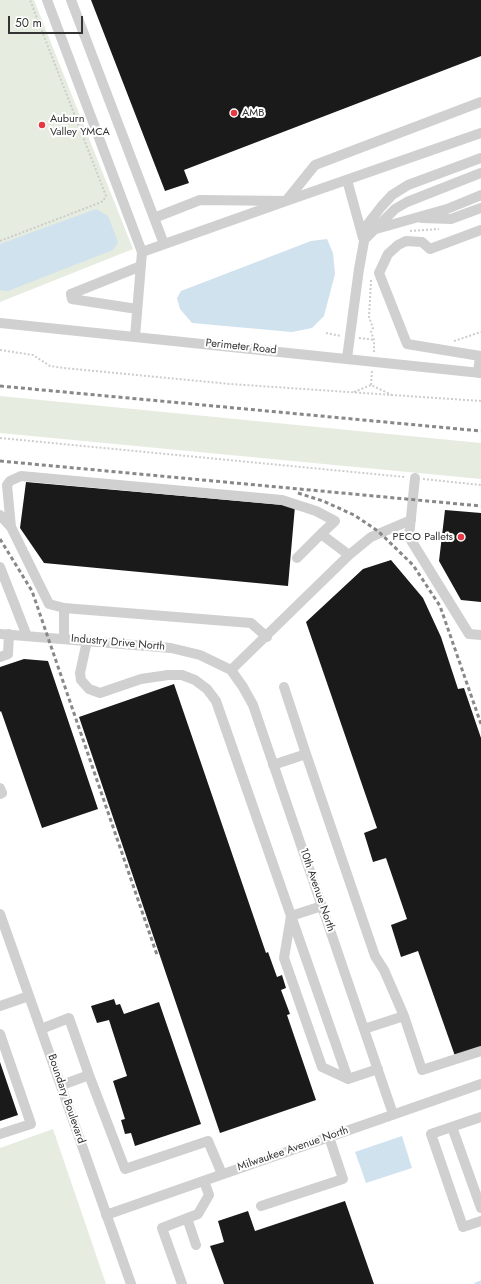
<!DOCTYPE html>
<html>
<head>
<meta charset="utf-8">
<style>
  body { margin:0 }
  #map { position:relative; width:481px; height:1284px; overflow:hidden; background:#fff; font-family:Jost,sans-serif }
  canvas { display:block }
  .scale { position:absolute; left:8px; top:16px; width:75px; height:18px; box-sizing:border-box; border:2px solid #333; border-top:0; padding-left:5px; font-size:12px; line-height:14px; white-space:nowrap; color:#333; -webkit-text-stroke:3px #fff; paint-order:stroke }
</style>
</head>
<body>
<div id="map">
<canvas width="481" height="1284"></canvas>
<div class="scale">50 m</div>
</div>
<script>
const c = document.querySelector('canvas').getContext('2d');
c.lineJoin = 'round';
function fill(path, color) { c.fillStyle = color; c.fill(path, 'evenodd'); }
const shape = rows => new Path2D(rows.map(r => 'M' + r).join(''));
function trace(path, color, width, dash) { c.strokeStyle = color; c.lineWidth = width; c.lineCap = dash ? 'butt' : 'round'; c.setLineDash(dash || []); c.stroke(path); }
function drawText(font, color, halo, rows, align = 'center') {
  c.font = font + ' Jost,sans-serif'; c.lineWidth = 4; c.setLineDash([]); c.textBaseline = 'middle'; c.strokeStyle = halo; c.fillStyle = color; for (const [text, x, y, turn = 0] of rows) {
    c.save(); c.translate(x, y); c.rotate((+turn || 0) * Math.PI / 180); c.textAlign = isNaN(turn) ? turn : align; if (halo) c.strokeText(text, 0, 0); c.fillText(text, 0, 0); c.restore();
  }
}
const green = shape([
  [0,0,34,0,133,249,0,302],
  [0,396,481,443,481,479,0,433],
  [53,1129,106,1284,0,1284,0,1148]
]);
const water = shape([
  [96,209,108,216,118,242,113,250,8,291,0,290,0,244],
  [327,239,333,253,335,274,324,316,312,328,292,332,192,323,180,309,177,298,181,291,311,241],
  [402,1136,412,1168,366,1183,355,1152]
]);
const stream = shape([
  [476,1284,481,1282]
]);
const building = shape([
  [91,0,481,0,481,56,184,170,189,183,165,191],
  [26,482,295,506,288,586,44,563,20,528],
  [445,510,481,513,481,602,461,600,439,561],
  [391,560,423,598,441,637,458,689,464,688,481,738,481,1047,455,1056,418,951,401,957,391,925,407,919,386,858,373,862,364,833,377,828,306,622,363,569],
  [24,659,48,661,98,809,42,828,1,711,0,712,0,667],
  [174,684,266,953,268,952,277,977,282,975,286,988,281,990,290,1014,287,1015,316,1100,220,1133,79,717],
  [114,999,116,1005,120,1004,124,1014,159,1002,201,1124,135,1146,131,1133,125,1134,121,1120,125,1119,113,1081,127,1076,109,1020,97,1023,91,1006],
  [0,1062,18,1115,0,1121],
  [345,1201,374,1284,224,1284,210,1246,224,1242,218,1221,248,1211,255,1231]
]);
const path = shape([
  [410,231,439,229],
  [0,241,99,203,103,201,106,196,30,0],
  [371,280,369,317,373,328,371,332,374,340,374,352],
  [326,333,341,336],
  [359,338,374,340],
  [454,341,481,332],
  [0,350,33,355,50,366,64,368,230,384,481,401],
  [371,385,372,370],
  [354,392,371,385,392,395],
  [0,438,405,477],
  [423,479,481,485]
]);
const minor = shape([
  [47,0,142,252,135,337],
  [71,0,164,244],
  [347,180,363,238],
  [154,218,200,200,286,201,481,133],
  [422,218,451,219,481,208],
  [376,229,447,209,481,195],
  [364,240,395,209,407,202,481,173],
  [142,252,286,201,315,165,481,102],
  [137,309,72,299,71,294,141,266],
  [0,323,481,373],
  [347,358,359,269,367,225,381,207,392,195,408,185,481,158],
  [478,373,480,356,407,344,379,273,388,254,398,245,406,241,422,242,430,249,481,230],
  [415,478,409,537,469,634,481,635],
  [0,515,11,527,49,604,64,608],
  [11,527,7,485,10,481,21,476,282,500,316,511,335,521,321,534],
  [297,558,321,534,349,555],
  [0,567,27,636],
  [0,634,171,648,200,655,231,670,243,687,253,705,393,1114],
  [64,639,64,608,251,623,267,637],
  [87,641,80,673,81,680,89,689,100,693,141,679,168,675,182,675,195,680,207,689,216,701,348,1079,378,1069],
  [0,657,8,654,9,634],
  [231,670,349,555,371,537,411,520],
  [306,754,375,956,384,970,404,1016,422,1070,481,1051],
  [273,765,306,754,284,687],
  [0,788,2,793,0,794],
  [322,906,291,916,284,958,322,1067,348,1079],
  [0,914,131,1284],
  [0,1006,29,996],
  [41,1029,69,1018,89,1075],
  [364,1029,404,1016],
  [0,1034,31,1124,0,1134],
  [62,1085,89,1075,125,1169,208,1141,222,1174],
  [481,1117,431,1134,463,1227,481,1221],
  [452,1127,481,1208],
  [261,1206,343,1179,329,1137],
  [106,1215,481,1084],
  [187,1218,196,1245],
  [182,1284,162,1228,198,1214,209,1195,204,1181]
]);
const rail = shape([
  [0,386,481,431],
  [0,461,481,506],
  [298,493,323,501,354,515,378,531,413,565,440,606,481,724],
  [0,539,32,591,157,955]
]);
const markers = [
  [234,113,4,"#e63946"],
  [42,125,4,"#e63946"],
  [461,537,4,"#e63946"]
];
const poiNames = [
  ["AMB",242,113],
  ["Auburn",50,119],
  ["Valley YMCA",50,132],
  ["PECO Pallets",453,537,"right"]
];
const streetNames = [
  ["Perimeter Road",241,347,6],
  ["Industry Drive North",118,643,5],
  ["10th Avenue North",317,890,71],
  ["Boundary Boulevard",66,1099,71],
  ["Milwaukee Avenue North",293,1149,-19]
];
fill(green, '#e6ecdf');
fill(water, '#cfe2ee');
trace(stream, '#cfe2ee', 3);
fill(building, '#1a1a1a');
trace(path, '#cdcdcd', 2, [2, 2]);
trace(minor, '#d0d0d0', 10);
trace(rail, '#888', 3, [4, 3]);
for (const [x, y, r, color] of markers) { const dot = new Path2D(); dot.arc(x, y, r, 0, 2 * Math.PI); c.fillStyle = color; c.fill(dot); trace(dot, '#fff', 1.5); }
drawText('11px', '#333', '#fff', poiNames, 'left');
drawText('11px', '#333', '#fff', streetNames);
</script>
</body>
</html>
